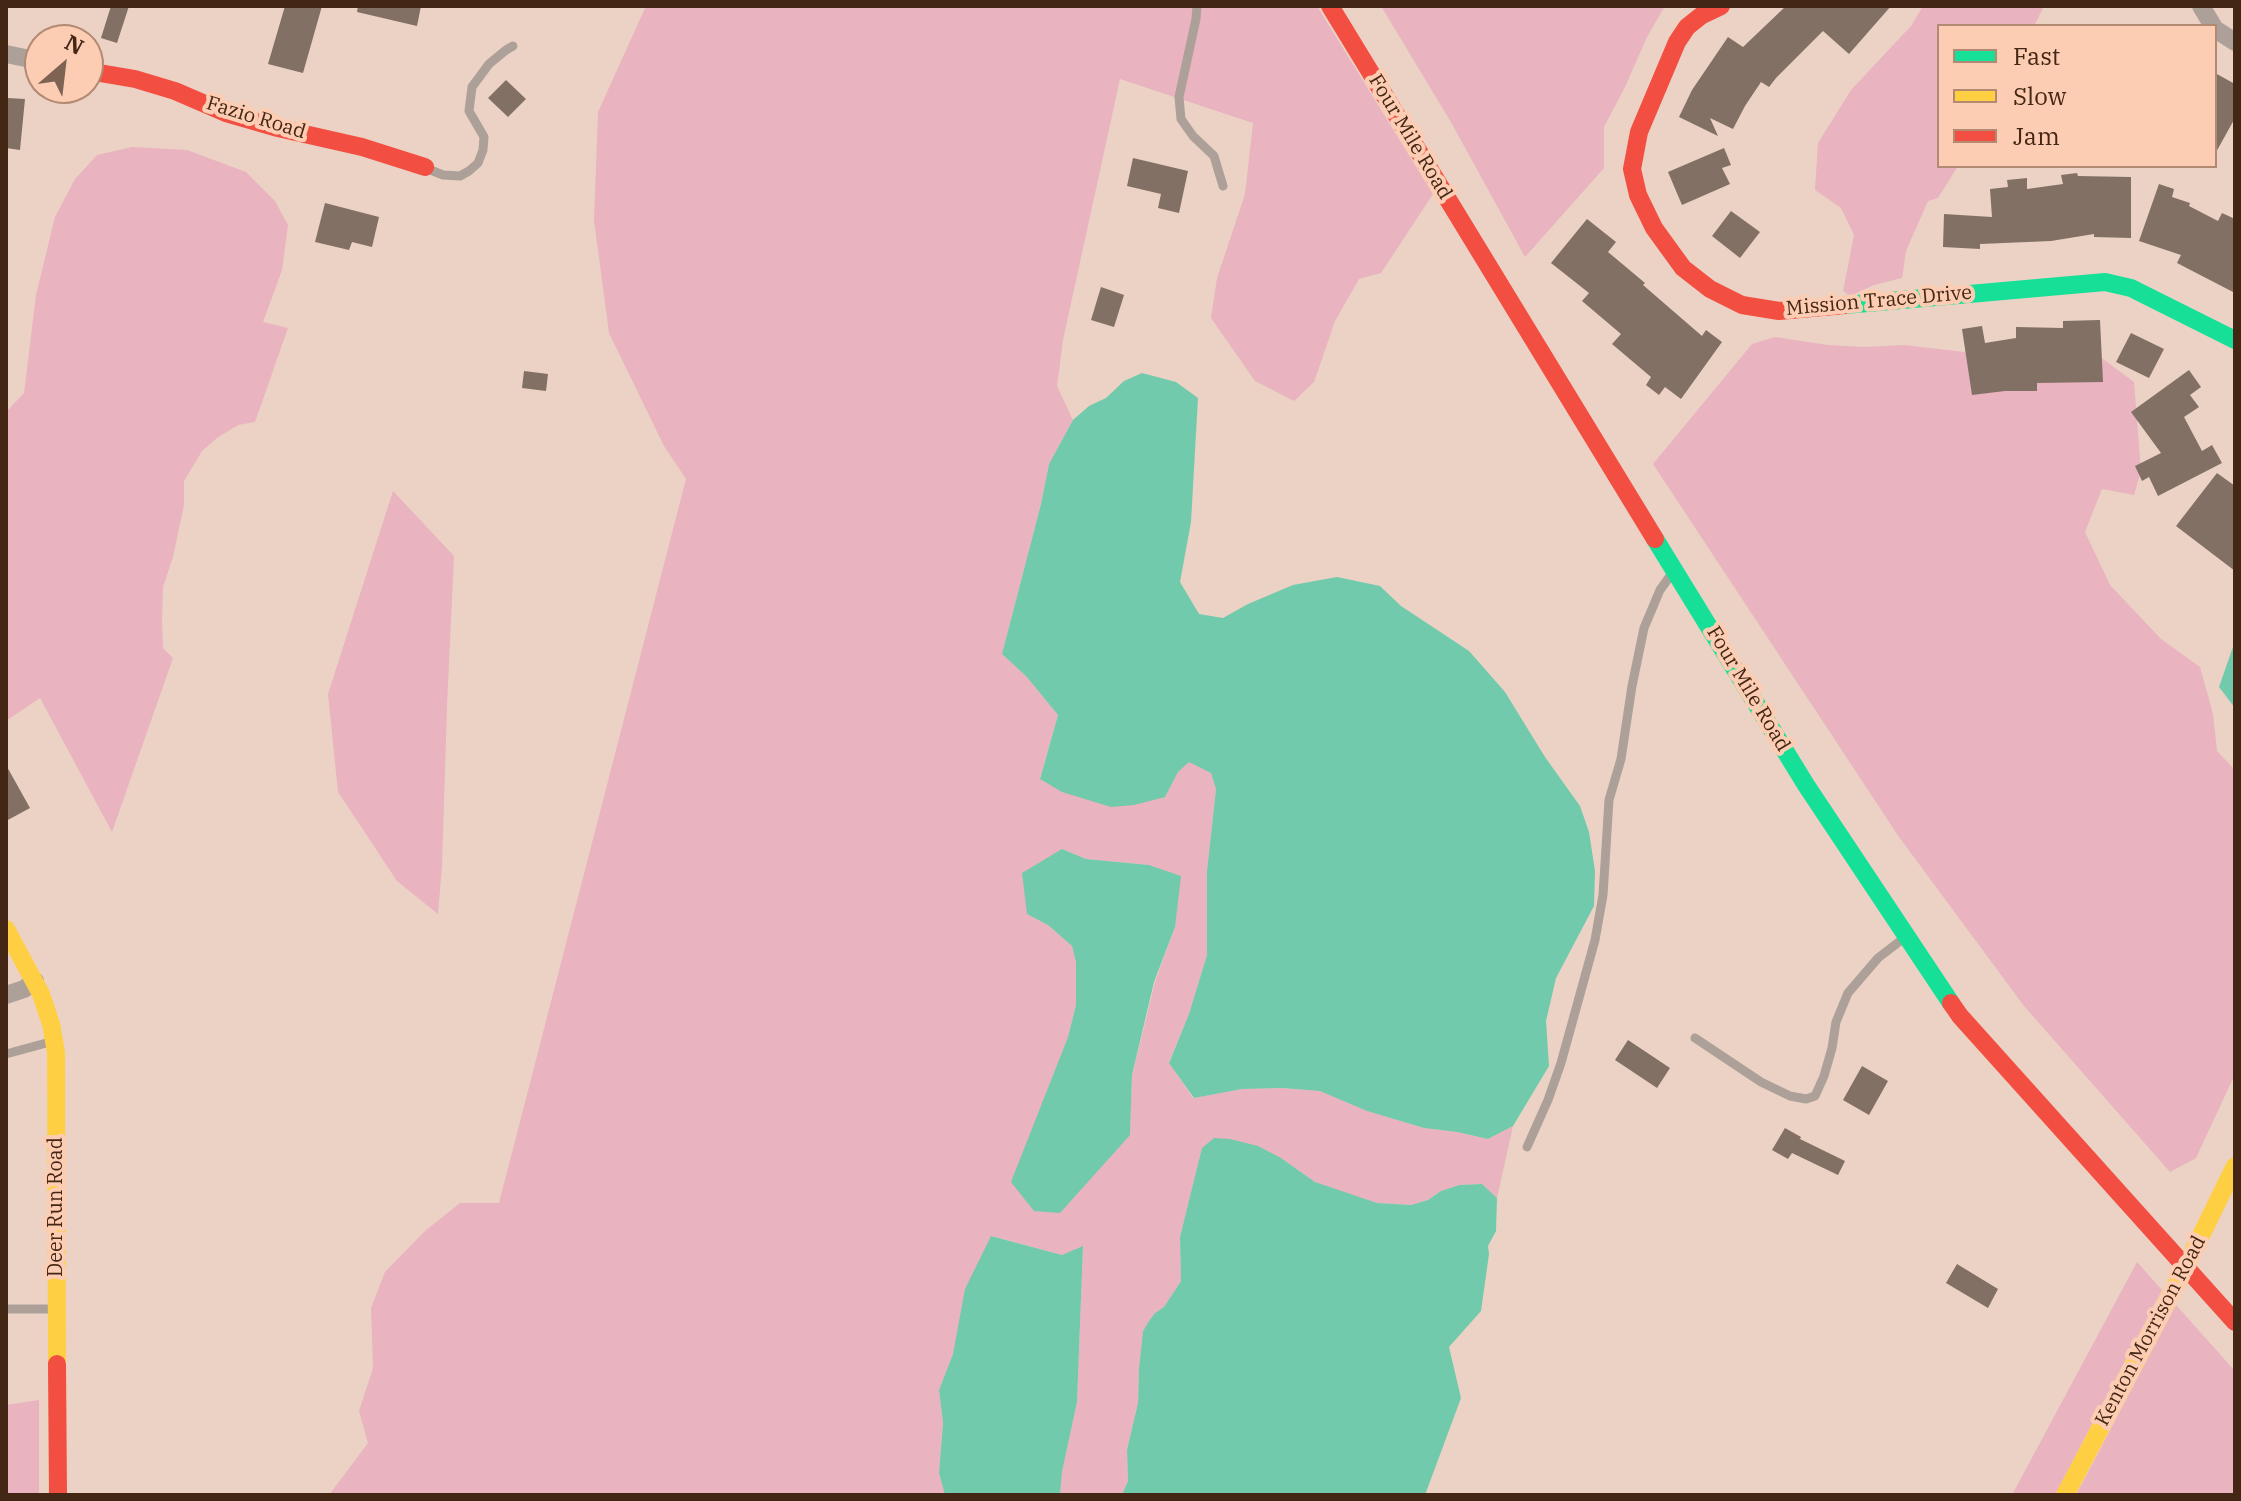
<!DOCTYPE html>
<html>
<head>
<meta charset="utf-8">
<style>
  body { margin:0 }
  #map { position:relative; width:2241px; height:1501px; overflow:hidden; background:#ebd2c4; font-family:"IBM Plex Serif",serif }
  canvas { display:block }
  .frame { position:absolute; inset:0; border:8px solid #442614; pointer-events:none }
  .legend { position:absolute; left:1937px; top:24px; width:280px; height:144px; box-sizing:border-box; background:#fccdb3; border:2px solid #b28a73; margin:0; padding:10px 14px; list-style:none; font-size:24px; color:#442614 }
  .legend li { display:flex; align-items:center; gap:16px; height:40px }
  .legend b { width:40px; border:2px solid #b28a73 }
  .north { position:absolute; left:24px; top:24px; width:80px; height:80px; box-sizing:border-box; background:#fccdb3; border:2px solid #b28a73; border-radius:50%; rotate:28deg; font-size:22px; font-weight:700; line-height:32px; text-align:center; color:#442614 }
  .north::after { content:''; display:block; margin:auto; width:28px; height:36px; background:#7e6252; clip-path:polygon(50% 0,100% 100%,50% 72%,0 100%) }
</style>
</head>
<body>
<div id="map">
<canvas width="2241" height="1501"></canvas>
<div class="frame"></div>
<ul class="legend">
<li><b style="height:10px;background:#16e098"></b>Fast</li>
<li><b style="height:10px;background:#ffcf43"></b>Slow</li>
<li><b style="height:10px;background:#f24e42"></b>Jam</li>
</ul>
<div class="north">N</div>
</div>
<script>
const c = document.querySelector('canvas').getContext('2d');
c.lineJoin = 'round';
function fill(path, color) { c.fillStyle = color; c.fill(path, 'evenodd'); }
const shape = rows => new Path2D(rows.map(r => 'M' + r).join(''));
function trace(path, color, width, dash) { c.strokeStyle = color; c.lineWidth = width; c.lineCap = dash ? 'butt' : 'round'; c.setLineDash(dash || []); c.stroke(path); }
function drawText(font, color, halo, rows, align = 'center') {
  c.font = font + ' "IBM Plex Serif",serif'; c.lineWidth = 8; c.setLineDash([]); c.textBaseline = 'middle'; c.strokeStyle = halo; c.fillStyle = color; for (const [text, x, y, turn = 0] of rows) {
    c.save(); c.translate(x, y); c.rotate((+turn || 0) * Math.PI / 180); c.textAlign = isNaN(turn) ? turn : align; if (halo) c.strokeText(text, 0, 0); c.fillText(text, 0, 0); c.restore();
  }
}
const green = shape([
  [646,6,1317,6,1433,194,1381,273,1359,279,1335,321,1314,382,1294,401,1255,381,1211,318,1217,278,1245,194,1253,123,1120,79,1063,340,1057,386,1073,420,1049,464,1041,504,1002,654,1026,676,1058,715,1040,778,1165,797,1178,772,1189,761,1211,773,1216,789,1207,871,1207,955,1189,1014,1169,1062,1193,1098,1242,1089,1282,1088,1321,1091,1367,1111,1424,1128,1457,1132,1488,1139,1513,1126,1497,1198,1482,1184,1459,1185,1441,1191,1428,1200,1411,1205,1377,1203,1348,1194,1315,1182,1281,1158,1202,1149,1180,1237,1181,1281,1164,1307,1155,1313,1149,1321,1143,1331,1139,1368,1138,1403,1127,1450,1128,1481,1122,1495,1060,1495,1062,1472,1077,1402,1083,1247,1062,1255,992,1236,959,1326,953,1354,939,1390,943,1423,939,1473,945,1495,329,1495,368,1443,359,1411,373,1368,371,1308,385,1272,425,1231,460,1203,499,1203,686,479,664,446,609,333,594,220,598,112],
  [1062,849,1086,859,1149,865,1175,927,1155,982,1132,1076,1130,1135,1012,1182,1068,1037,1076,1005,1076,962,1072,946,1048,925,1027,914],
  [1381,6,1665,6,1647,37,1625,87,1604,127,1604,168,1525,257,1452,124],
  [1923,6,2044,6,2034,26,1939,26,1939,166,1958,166,1938,198,1928,201,1906,251,1902,278,1874,285,1850,296,1843,291,1854,235,1841,208,1815,190,1818,143,1851,90,1911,26],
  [132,147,187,150,246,172,275,201,288,225,282,270,263,322,288,328,255,422,238,425,217,438,202,451,184,481,184,505,173,557,163,587,162,621,163,648,173,658,112,832,40,698,6,721,6,412,24,393,36,295,55,217,75,179,97,155],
  [1775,337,1828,345,1864,347,1904,345,1964,352,1999,365,2074,365,2103,359,2134,382,2141,471,2134,495,2102,489,2085,532,2110,585,2161,639,2200,667,2213,714,2217,751,2235,770,2235,1074,2196,1158,2170,1172,2024,1006,1899,837,1653,464,1752,344],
  [393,491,454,556,447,706,442,866,438,914,397,881,338,792,328,694],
  [2137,1262,2162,1290,2055,1495,2012,1495],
  [2176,1305,2235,1371,2235,1495,2076,1495],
  [39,1400,39,1495,6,1495,6,1405]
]);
const water = shape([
  [1142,373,1176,382,1198,398,1191,522,1180,582,1199,614,1223,618,1248,604,1293,585,1337,577,1380,586,1401,606,1469,651,1505,692,1545,757,1580,806,1589,832,1595,871,1594,906,1556,978,1546,1021,1549,1066,1513,1126,1488,1139,1457,1132,1424,1128,1367,1111,1320,1091,1282,1088,1242,1089,1194,1098,1169,1063,1189,1014,1207,955,1207,871,1216,789,1211,773,1189,762,1178,772,1165,797,1134,805,1111,807,1062,792,1040,779,1058,715,1026,676,1002,654,1041,504,1049,464,1073,420,1089,406,1106,398,1124,381],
  [2235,641,2235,708,2219,687],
  [1062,849,1086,859,1149,865,1181,876,1175,927,1154,982,1132,1075,1130,1135,1060,1213,1034,1211,1011,1182,1068,1037,1076,1005,1076,962,1072,946,1048,925,1027,914,1022,873],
  [1214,1138,1230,1139,1258,1146,1281,1158,1315,1182,1377,1203,1411,1205,1428,1200,1441,1191,1459,1185,1482,1184,1497,1198,1496,1231,1488,1246,1489,1254,1481,1311,1449,1347,1461,1398,1425,1495,1122,1495,1128,1481,1127,1450,1138,1403,1139,1368,1143,1331,1149,1321,1155,1313,1164,1307,1181,1281,1180,1237,1202,1148],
  [991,1236,1062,1255,1083,1246,1077,1402,1062,1472,1060,1495,945,1495,939,1473,943,1423,939,1390,953,1354,965,1289]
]);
const building = shape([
  [111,6,129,6,117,43,101,38],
  [285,6,322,6,303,73,268,64],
  [358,6,421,6,417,26,357,12],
  [1786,6,1891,6,1849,54,1823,31,1776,78,1769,87,1761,82,1745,106,1733,129,1710,118,1718,136,1679,117,1692,90,1728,37,1743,47],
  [2215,73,2235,84,2235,118,2215,154],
  [506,80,526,99,508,117,488,98],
  [8,98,25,99,20,150,6,148],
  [1724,148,1731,165,1722,168,1730,184,1682,205,1668,172],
  [1133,158,1188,171,1179,213,1158,208,1161,194,1127,186],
  [2077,173,2078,176,2131,177,2131,238,2094,237,2094,234,2051,241,1980,244,1980,249,1943,247,1944,214,1992,217,1990,189,2008,187,2007,180,2027,178,2027,189,2063,184,2061,175],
  [2159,184,2174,189,2172,197,2190,203,2189,206,2218,221,2222,213,2235,219,2235,293,2177,263,2181,255,2139,241],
  [325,203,379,217,372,247,352,242,349,250,315,242],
  [1731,211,1760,232,1740,258,1712,236],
  [1587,219,1616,242,1608,252,1645,283,1643,285,1702,336,1706,330,1722,342,1681,399,1665,387,1659,395,1646,385,1651,377,1612,344,1621,334,1582,301,1589,293,1551,263],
  [1101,287,1124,295,1114,327,1091,320],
  [2100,320,2103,382,2037,383,2037,391,2005,391,1972,395,1962,329,1982,326,1985,343,2016,338,2016,327,2063,328,2063,321],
  [2131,333,2164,349,2149,378,2116,362],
  [2189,370,2201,387,2190,395,2199,407,2184,417,2202,451,2212,445,2222,463,2158,496,2149,477,2142,481,2135,466,2161,453,2131,412],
  [524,371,548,374,546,391,522,388],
  [2217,473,2235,486,2235,571,2176,526],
  [6,765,30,808,6,821],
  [1628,1040,1670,1068,1657,1088,1615,1060],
  [1862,1066,1888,1081,1869,1115,1843,1100],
  [1785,1128,1801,1137,1800,1139,1845,1161,1838,1175,1792,1153,1788,1159,1772,1150],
  [1957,1264,1998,1289,1988,1308,1946,1283]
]);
const lane = shape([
  [1197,6,1196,19,1179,97,1181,119,1193,136,1214,156,1223,186],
  [428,169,443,175,460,176,469,171,478,163,483,150,484,137,469,111,472,87,489,64,506,50,513,46],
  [1695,1038,1761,1082,1790,1096,1806,1099,1815,1096,1824,1076,1832,1048,1836,1022,1848,993,1878,958,1904,938],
  [6,1054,50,1042],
  [1527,1147,1548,1100,1561,1063,1595,940,1603,895,1609,800,1621,759,1632,686,1644,628,1660,590,1673,572],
  [6,1309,55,1309]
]);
const street = shape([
  [2201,6,2213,26],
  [2215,29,2235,42],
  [6,54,40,61],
  [6,995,24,989,35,981]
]);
const fast = shape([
  [1845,305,2105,282,2131,288,2235,340],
  [1655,539,1806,785,1951,1003]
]);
const slow = shape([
  [6,929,41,994,51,1024,56,1052,57,1364],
  [2065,1495,2186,1266,2235,1166]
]);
const jam = shape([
  [1330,6,1655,539],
  [1721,6,1702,15,1687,27,1677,42,1639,132,1632,169,1638,195,1654,228,1683,268,1710,289,1742,305,1779,311,1845,305],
  [88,71,135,79,175,91,226,113,278,128,362,147,425,167],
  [1951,1003,1960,1016,2235,1322],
  [57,1364,58,1495]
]);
const streetNames = [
  ["Fazio Road",256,118,17],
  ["Four Mile Road",1410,137,59],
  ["Mission Trace Drive",1879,301,-5],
  ["Four Mile Road",1748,689,59],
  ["Deer Run Road",56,1207,-90],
  ["Kenton Morrison Road",2151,1331,-62]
];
fill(green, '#e9b3c0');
fill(water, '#71caac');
fill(building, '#817063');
trace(lane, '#ada099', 9);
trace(street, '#ada099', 18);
trace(fast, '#16e098', 18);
trace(slow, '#ffcf43', 18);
trace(jam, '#f24e42', 18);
drawText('20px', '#442614', '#fccdb3', streetNames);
</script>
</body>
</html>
